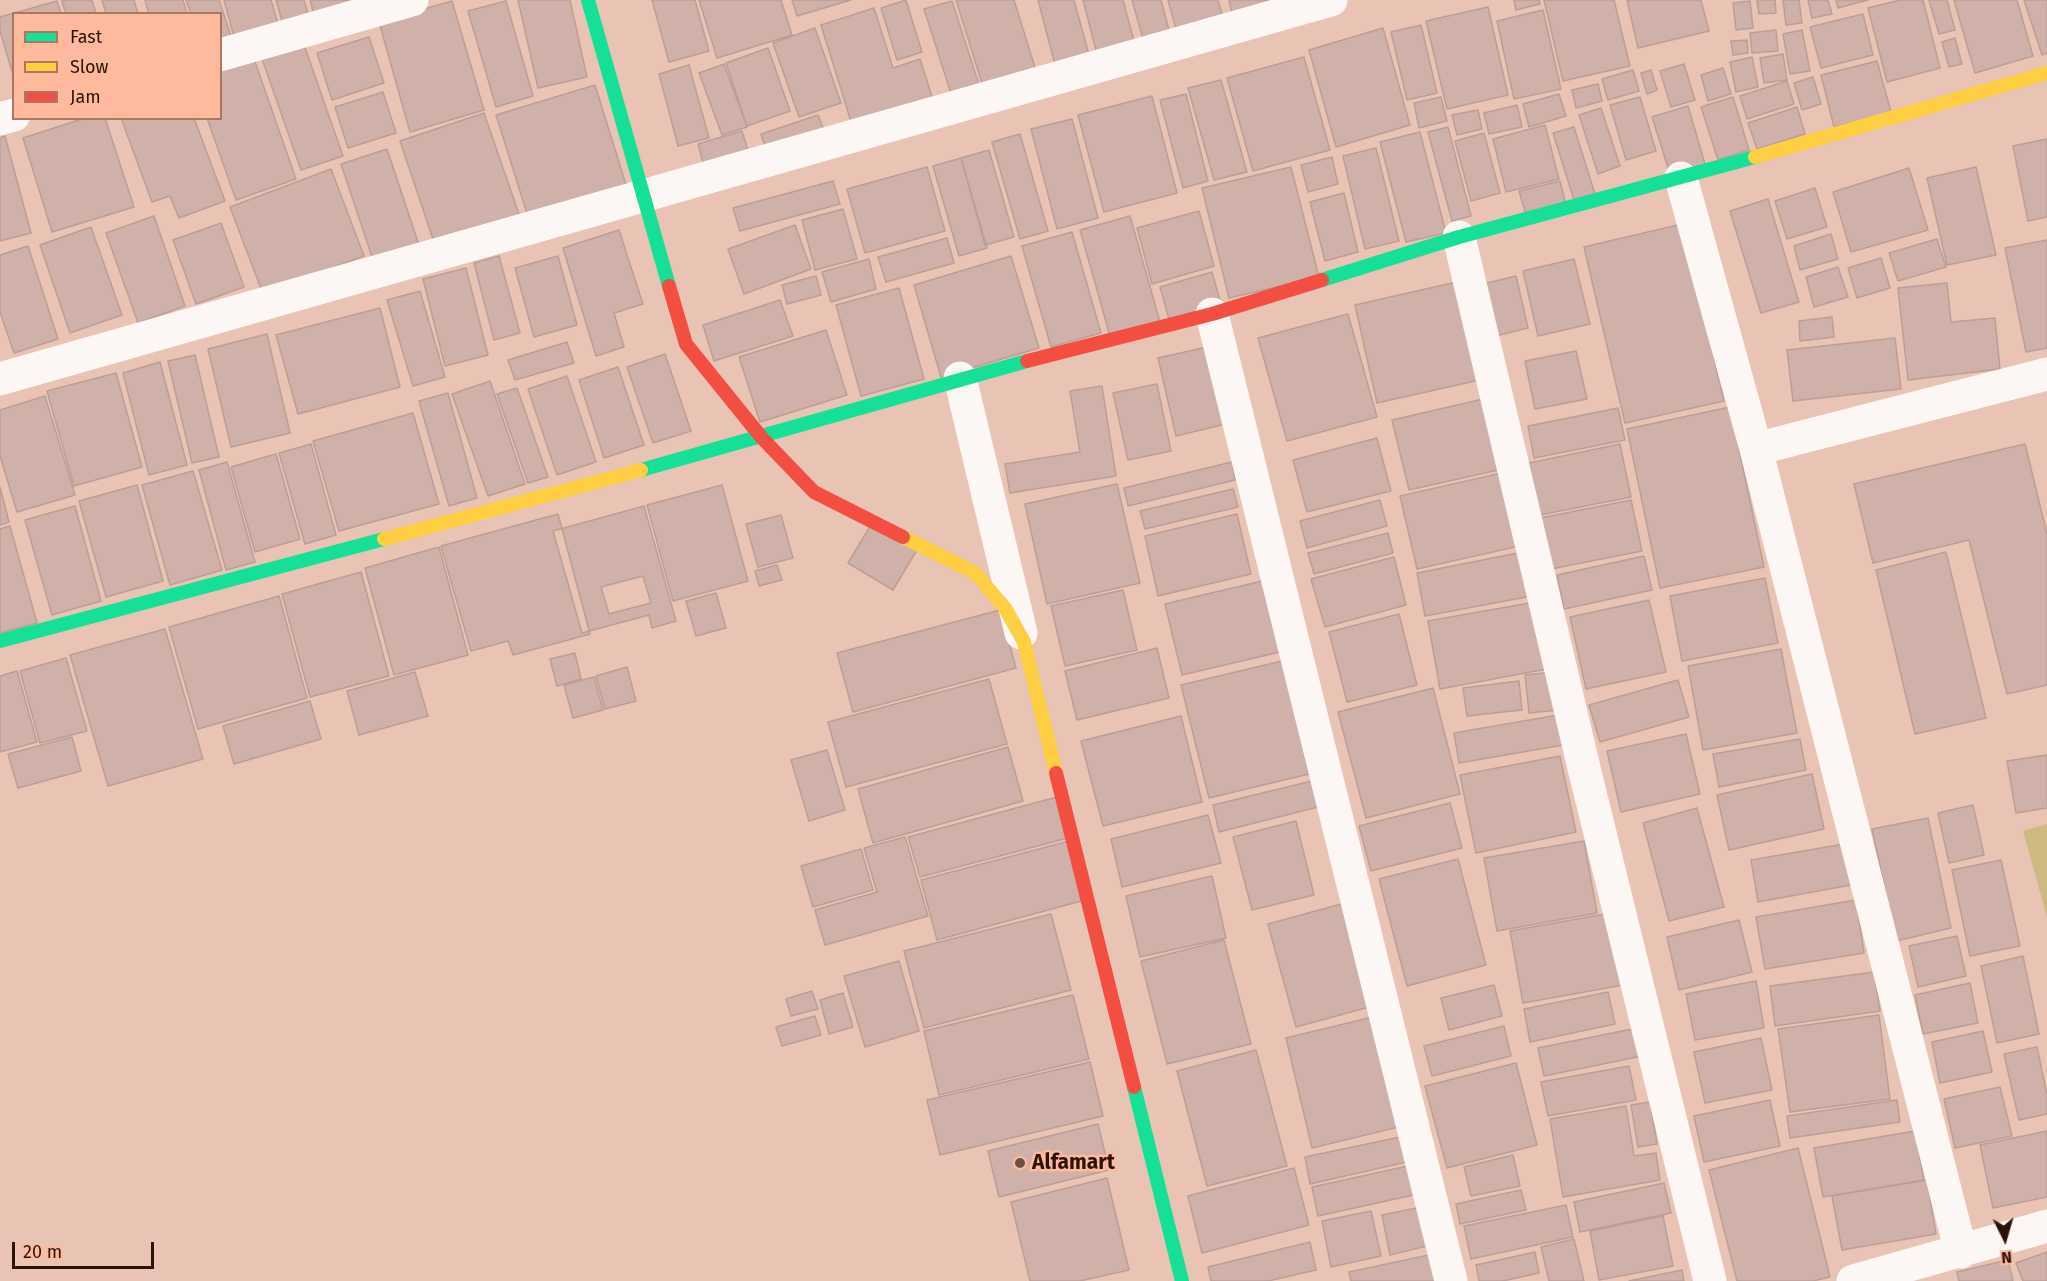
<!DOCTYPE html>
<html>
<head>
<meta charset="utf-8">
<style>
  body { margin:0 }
  #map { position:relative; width:2047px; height:1281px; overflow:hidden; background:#e9c3b4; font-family:"Fira Sans",sans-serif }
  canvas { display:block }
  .legend { position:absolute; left:12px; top:12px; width:210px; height:108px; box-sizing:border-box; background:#ffba9e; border:2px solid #aa7762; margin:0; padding:8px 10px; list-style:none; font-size:18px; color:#2b1308 }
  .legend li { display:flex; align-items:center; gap:12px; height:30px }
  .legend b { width:30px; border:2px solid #aa7762 }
  .north { position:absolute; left:1975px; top:1209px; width:60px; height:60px; -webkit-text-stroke:4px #ffba9e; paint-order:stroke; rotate:175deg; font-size:16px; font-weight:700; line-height:24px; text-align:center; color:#2b1308 }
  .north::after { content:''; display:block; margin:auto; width:21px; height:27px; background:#2b1308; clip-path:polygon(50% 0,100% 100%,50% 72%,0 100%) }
  .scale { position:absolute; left:12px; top:1242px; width:142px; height:27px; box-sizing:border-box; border:3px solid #2b1308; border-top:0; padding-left:8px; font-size:18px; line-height:21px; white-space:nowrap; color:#2b1308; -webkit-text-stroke:4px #ffba9e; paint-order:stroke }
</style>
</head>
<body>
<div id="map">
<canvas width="2047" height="1281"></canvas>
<ul class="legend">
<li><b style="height:8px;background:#16e098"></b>Fast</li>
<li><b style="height:8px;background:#ffcf43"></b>Slow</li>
<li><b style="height:8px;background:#f24e42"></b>Jam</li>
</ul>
<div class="north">N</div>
<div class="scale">20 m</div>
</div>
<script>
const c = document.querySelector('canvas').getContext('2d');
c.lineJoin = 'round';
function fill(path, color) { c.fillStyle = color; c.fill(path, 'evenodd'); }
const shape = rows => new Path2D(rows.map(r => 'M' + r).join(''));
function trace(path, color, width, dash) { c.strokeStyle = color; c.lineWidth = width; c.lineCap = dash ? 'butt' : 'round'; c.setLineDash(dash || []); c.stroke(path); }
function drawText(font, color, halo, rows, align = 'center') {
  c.font = font + ' "Fira Sans",sans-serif'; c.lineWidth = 5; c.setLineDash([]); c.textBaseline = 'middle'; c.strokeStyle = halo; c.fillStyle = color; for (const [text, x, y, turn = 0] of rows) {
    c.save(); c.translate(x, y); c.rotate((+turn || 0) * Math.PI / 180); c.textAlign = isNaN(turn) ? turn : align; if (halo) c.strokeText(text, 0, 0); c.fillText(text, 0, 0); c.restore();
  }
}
const green = shape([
  [2047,824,2047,917,2023,831]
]);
const building = shape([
  [66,0,92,0,96,14,66,14,62,1,66,0],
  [102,0,134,0,138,14,106,14,102,0],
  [145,0,183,0,187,14,149,14,145,0],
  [186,0,219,0,234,45,220,49,220,14,191,14,186,0],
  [224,0,271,0,280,31,236,44,224,0],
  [276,0,304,0,310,21,284,28,276,0],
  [310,0,382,0,315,18,310,0],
  [518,0,570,0,587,77,538,88,518,0],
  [652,0,695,0,709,51,669,62,652,0],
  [699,0,781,0,792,35,717,58,699,0],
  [792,0,851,0,797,16,792,0],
  [906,0,922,52,897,60,881,8,906,0],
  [956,0,1014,0,1037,74,984,90,956,0],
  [1038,0,1074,0,1092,66,1058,76,1038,0],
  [1083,0,1123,0,1137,52,1099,62,1083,0],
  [1132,0,1161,0,1171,38,1145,46,1132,0],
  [1168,0,1218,0,1226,28,1179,40,1168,0],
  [1229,0,1283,0,1234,23,1229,0],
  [1514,0,1539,0,1540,4,1516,10,1514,0],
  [1544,0,1614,0,1630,66,1563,81,1544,0],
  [1627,0,1701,0,1709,31,1638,48,1627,0],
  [1757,0,1775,0,1776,13,1759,14,1757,0],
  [1783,0,1799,0,1802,23,1786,25,1783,0],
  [1808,0,1828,0,1832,14,1812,18,1808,0],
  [1836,0,1868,0,1838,8,1836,0],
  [1900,0,1923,0,1940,68,1887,82,1868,8,1900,0],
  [1929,0,1947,0,1955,30,1939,34,1929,0],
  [1954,0,2017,0,2033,56,1975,73,1954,0],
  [2024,0,2047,0,2047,53,2042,55,2024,0],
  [57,1,61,14,14,14,14,78,0,31,0,17,57,1],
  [452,1,484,110,410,132,379,22,452,1],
  [506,1,533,96,496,107,468,11,506,1],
  [952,1,982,94,954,103,924,9,952,1],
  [1750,1,1753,28,1736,30,1733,3,1750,1],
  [1488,7,1508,95,1447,109,1426,21,1488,7],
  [874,8,893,68,920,59,934,103,853,128,821,25,874,8],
  [1543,10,1561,89,1514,99,1497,21,1543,10],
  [1863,14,1873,55,1821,68,1810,27,1863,14],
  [1421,25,1437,93,1407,100,1391,32,1421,25],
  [815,28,841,103,799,117,773,43,815,28],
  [1383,28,1410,125,1336,147,1309,50,1383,28],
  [1776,30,1778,51,1752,53,1750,33,1776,30],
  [1802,30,1810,71,1790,74,1783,34,1802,30],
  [369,37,384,83,332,100,317,53,369,37],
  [1955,38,1962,64,1949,67,1942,42,1955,38],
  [302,39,343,156,301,170,260,53,302,39],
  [1747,40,1748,53,1733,55,1731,41,1747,40],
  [768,48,790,111,747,126,726,63,768,48],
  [1783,54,1787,80,1764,83,1760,58,1783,54],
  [253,56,296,179,236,200,207,118,220,118,220,68,253,56],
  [1304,57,1330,150,1253,171,1227,78,1304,57],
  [1752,57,1758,87,1736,92,1730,62,1752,57],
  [1877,61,1891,112,1834,127,1821,75,1877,61],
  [724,64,747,127,722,135,699,73,724,64],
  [1684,64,1695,100,1671,107,1660,71,1684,64],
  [689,65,709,138,678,146,659,74,689,65],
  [1723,68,1731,94,1708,101,1701,75,1723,68],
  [1633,70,1639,91,1608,100,1602,79,1633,70],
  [1651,70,1657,90,1647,94,1641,73,1651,70],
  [1813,77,1821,104,1802,110,1794,83,1813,77],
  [1221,80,1247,172,1214,180,1188,88,1221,80],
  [1787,81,1794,104,1747,119,1740,96,1787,81],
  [1598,84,1602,101,1576,108,1572,90,1598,84],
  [595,85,627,188,529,220,496,115,595,85],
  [383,92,396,133,348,148,335,107,383,92],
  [1186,94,1208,181,1183,188,1160,100,1186,94],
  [1559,94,1566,116,1529,127,1523,104,1559,94],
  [1152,96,1177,193,1104,212,1078,115,1152,96],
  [1441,97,1447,121,1419,128,1414,103,1441,97],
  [1640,97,1656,151,1626,160,1610,105,1640,97],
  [1733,97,1749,150,1718,160,1701,107,1733,97],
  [1517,105,1522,127,1489,134,1484,113,1517,105],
  [1688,106,1705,164,1670,174,1652,117,1688,106],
  [1797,107,1805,134,1757,149,1748,123,1797,107],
  [1601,108,1620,166,1598,174,1579,115,1601,108],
  [1478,110,1482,129,1457,135,1452,115,1478,110],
  [484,113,520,217,435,245,400,141,484,113],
  [818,115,826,135,768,155,761,134,818,115],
  [85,118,105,118,134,207,52,232,23,138,85,118],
  [121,118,194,118,225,201,179,218,170,196,152,202,121,118],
  [1072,119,1098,218,1057,229,1031,129,1072,119],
  [1545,125,1559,179,1506,192,1493,139,1545,125],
  [1448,127,1471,216,1452,221,1428,132,1448,127],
  [1574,127,1595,194,1574,200,1553,133,1574,127],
  [742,131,751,160,706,174,698,144,742,131],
  [1420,132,1446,233,1406,242,1380,142,1420,132],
  [1484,133,1500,193,1471,201,1455,141,1484,133],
  [1020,134,1048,231,1020,239,992,142,1020,134],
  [5,136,31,233,0,241,0,138,5,136],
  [2047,139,2047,217,2028,221,2013,146,2047,139],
  [1376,148,1399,241,1365,249,1343,156,1376,148],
  [387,149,421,251,375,266,341,164,387,149],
  [989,150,1014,237,985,245,961,158,989,150],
  [1332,157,1338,184,1308,192,1301,165,1332,157],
  [961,158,987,248,959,256,933,166,961,158],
  [927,167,945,231,865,253,847,189,927,167],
  [1291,167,1319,277,1229,298,1202,188,1291,167],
  [1976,167,1996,255,1947,265,1927,178,1976,167],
  [1909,168,1928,230,1851,252,1833,192,1909,168],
  [331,169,364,256,263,294,230,207,331,169],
  [833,181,840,204,740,231,733,208,833,181],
  [1560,181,1566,205,1526,215,1519,191,1560,181],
  [1815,188,1827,227,1787,239,1775,201,1815,188],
  [1344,193,1358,252,1325,261,1310,202,1344,193],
  [1768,199,1799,302,1761,313,1730,211,1768,199],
  [843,209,857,259,815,270,802,220,843,209],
  [1199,211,1214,266,1152,284,1137,228,1199,211],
  [154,216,185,306,138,323,106,233,154,216],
  [1130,216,1160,322,1110,336,1080,230,1130,216],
  [221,223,244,287,196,304,173,240,221,223],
  [1682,224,1724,401,1625,423,1584,247,1682,224],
  [795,225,811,269,744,294,728,249,795,225],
  [91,227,122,315,70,333,40,245,91,227],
  [619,230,643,304,614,313,624,347,596,356,563,248,619,230],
  [1072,232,1101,333,1051,347,1022,246,1072,232],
  [1831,234,1838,259,1800,270,1794,246,1831,234],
  [947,238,954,263,886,282,878,257,947,238],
  [1937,239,1946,267,1898,281,1889,253,1937,239],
  [2047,240,2047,348,2026,352,2005,248,2047,240],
  [28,246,58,339,14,353,0,312,0,255,28,246],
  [499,256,520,333,494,340,474,263,499,256],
  [558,256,577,325,534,337,515,268,558,256],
  [1011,256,1039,348,941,377,914,285,1011,256],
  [1881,258,1890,288,1857,298,1848,268,1881,258],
  [869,259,876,289,831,302,822,272,869,259],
  [1574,259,1590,324,1538,336,1523,271,1574,259],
  [1838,267,1848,297,1814,307,1806,277,1838,267],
  [466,268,488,355,445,366,423,279,466,268],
  [1212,272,1221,304,1169,319,1160,287,1212,272],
  [816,276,821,295,787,304,782,285,816,276],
  [1516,276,1528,328,1492,337,1479,285,1516,276],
  [1461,281,1484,379,1377,403,1355,305,1461,281],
  [1947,283,1951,322,1995,318,2000,369,1908,380,1898,288,1947,283],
  [899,288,924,379,861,396,836,305,899,288],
  [420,291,445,377,413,386,387,300,420,291],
  [780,300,793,336,714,361,703,325,780,300],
  [380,308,400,387,298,414,276,335,380,308],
  [1348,314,1377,417,1287,441,1258,338,1348,314],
  [1832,317,1834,337,1800,341,1799,321,1832,317],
  [826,330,847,395,760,422,739,357,826,330],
  [267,334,290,433,231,447,208,349,267,334],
  [1895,338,1901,389,1793,401,1787,350,1895,338],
  [567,342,574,363,515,380,508,360,567,342],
  [1216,345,1234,422,1176,436,1158,358,1216,345],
  [1576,351,1587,399,1535,409,1525,361,1576,351],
  [665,354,691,431,653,443,627,367,665,354],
  [195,355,219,457,192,463,168,361,195,355],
  [160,362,187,465,149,475,123,373,160,362],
  [618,367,644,445,604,458,579,380,618,367],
  [116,373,142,467,74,486,47,391,116,373],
  [567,376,596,462,557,475,528,389,567,376],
  [490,381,525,484,488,496,452,394,490,381],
  [1157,384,1171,451,1128,460,1113,393,1157,384],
  [1102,386,1116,476,1010,493,1005,464,1080,452,1070,391,1102,386],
  [517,388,548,477,528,483,497,394,517,388],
  [448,393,477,498,449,506,419,401,448,393],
  [45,396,75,495,17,512,0,456,0,410,45,396],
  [1492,397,1507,468,1409,490,1392,420,1492,397],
  [1730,407,1764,567,1660,588,1627,429,1730,407],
  [1618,408,1625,440,1534,458,1528,426,1618,408],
  [413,413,439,504,339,531,313,441,413,413],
  [1377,438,1391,491,1307,512,1293,460,1377,438],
  [311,444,336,535,305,544,279,453,311,444],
  [1620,444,1631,497,1540,515,1529,463,1620,444],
  [2025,444,2047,534,2047,685,2007,694,1969,540,1873,563,1854,484,2025,444],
  [276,454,300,539,255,552,231,467,276,454],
  [227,462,255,562,226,570,199,470,227,462],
  [1232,462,1235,480,1128,506,1124,488,1232,462],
  [193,471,222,570,170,585,142,485,193,471],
  [1506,472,1524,545,1417,569,1400,496,1506,472],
  [1117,484,1140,583,1047,604,1025,504,1117,484],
  [137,485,163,581,106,597,79,501,137,485],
  [722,485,748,581,673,601,647,505,722,485],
  [0,487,9,522,0,525,0,487],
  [1233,489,1238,507,1145,529,1140,511,1233,489],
  [1380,500,1387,526,1307,548,1300,521,1380,500],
  [1631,500,1642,551,1551,569,1540,518,1631,500],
  [75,506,101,601,52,615,25,520,75,506],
  [644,506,676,621,652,628,649,615,582,633,553,531,644,506],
  [558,514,590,634,513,655,508,641,471,651,441,546,558,514],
  [1237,514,1251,574,1158,596,1145,536,1237,514],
  [781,515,793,558,758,567,746,524,781,515],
  [872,523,917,550,893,590,848,563,872,523],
  [10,526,37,623,0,633,0,529,10,526],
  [1388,533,1393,553,1314,574,1308,553,1388,533],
  [439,547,468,655,394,675,365,568,439,547],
  [1523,552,1532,596,1425,616,1417,573,1523,552],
  [1946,552,1986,718,1915,734,1876,570,1946,552],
  [1644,556,1652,590,1564,609,1557,575,1644,556],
  [1394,557,1406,605,1325,627,1311,579,1394,557],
  [777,565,782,580,759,586,755,571,777,565],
  [361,572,389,676,310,697,282,594,361,572],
  [643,576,651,603,609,614,601,587,643,576],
  [1765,578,1778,643,1682,661,1670,596,1765,578],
  [1262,581,1280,652,1182,675,1165,604,1262,581],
  [1123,590,1137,650,1065,666,1051,606,1123,590],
  [716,593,726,628,696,636,686,601,716,593],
  [279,596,307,698,198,729,169,627,279,596],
  [1649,600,1666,672,1586,689,1570,617,1649,600],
  [1535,602,1547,669,1440,689,1428,621,1535,602],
  [1000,610,1016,668,853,712,837,653,1000,610],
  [1399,614,1417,685,1347,702,1329,632,1399,614],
  [165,629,203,759,108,786,70,655,165,629],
  [1157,648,1169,698,1077,720,1065,671,1157,648],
  [1781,649,1797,733,1703,750,1688,666,1781,649],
  [575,653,581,679,557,686,550,659,575,653],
  [66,658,87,731,40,743,20,671,66,658],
  [1282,661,1309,774,1209,798,1181,685,1282,661],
  [627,667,636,701,605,709,596,676,627,667],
  [17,671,37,742,0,752,0,676,17,671],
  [415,672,428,716,359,735,347,691,415,672],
  [1554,672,1558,710,1529,713,1525,675,1554,672],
  [594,677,603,710,573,718,564,685,594,677],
  [989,679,1007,744,846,787,828,722,989,679],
  [1678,680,1689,717,1600,742,1589,705,1678,680],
  [1519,681,1522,710,1467,716,1463,688,1519,681],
  [1433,688,1460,794,1366,818,1338,712,1433,688],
  [310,701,321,739,234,764,223,726,310,701],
  [1564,714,1569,744,1459,763,1454,733,1564,714],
  [1181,716,1202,802,1103,826,1081,741,1181,716],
  [1686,734,1700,794,1621,812,1607,751,1686,734],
  [72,737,81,771,18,788,8,754,72,737],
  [1800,739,1806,770,1719,787,1713,754,1800,739],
  [1008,747,1023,801,873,843,858,789,1008,747],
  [827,750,845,810,809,821,791,760,827,750],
  [2047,755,2047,808,2016,813,2007,761,2047,755],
  [1560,756,1576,832,1476,853,1460,775,1560,756],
  [1812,774,1824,829,1729,850,1717,795,1812,774],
  [1316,780,1322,806,1219,832,1213,805,1316,780],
  [1057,797,1068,838,920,877,908,837,1057,797],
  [1450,803,1462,848,1371,871,1359,826,1450,803],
  [1973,805,1984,855,1949,863,1938,813,1973,805],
  [1697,808,1724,907,1669,921,1643,823,1697,808],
  [1208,815,1221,863,1122,887,1111,839,1208,815],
  [1928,818,1951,928,1896,941,1872,829,1928,818],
  [1296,821,1314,895,1252,910,1233,837,1296,821],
  [905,837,928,916,825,945,815,910,877,892,864,848,905,837],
  [1069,841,1085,900,937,940,921,880,1069,841],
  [1584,841,1597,913,1497,931,1484,858,1584,841],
  [1844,844,1851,885,1758,902,1751,860,1844,844],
  [861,849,873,890,813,907,801,866,861,849],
  [1458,859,1486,965,1407,986,1379,879,1458,859],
  [2001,860,2020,946,1970,956,1952,870,2001,860],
  [1212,876,1226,938,1140,957,1126,896,1212,876],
  [1856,900,1864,953,1765,969,1756,917,1856,900],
  [1345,903,1373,1006,1296,1027,1268,924,1345,903],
  [1616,912,1629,984,1523,1003,1510,931,1616,912],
  [1051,914,1071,990,924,1028,904,951,1051,914],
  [1739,920,1752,972,1679,990,1667,937,1739,920],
  [1957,936,1966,976,1918,987,1909,946,1957,936],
  [1224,940,1251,1044,1167,1064,1141,961,1224,940],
  [2023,956,2039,1034,1997,1043,1981,966,2023,956],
  [899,961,919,1031,865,1047,844,976,899,961],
  [1874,972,1880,1011,1775,1026,1770,986,1874,972],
  [1756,981,1764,1028,1695,1040,1686,994,1756,981],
  [1970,983,1978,1023,1923,1034,1915,995,1970,983],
  [1494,985,1502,1016,1449,1030,1441,998,1494,985],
  [812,991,818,1009,791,1016,786,999,812,991],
  [1608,992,1615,1024,1530,1042,1524,1009,1608,992],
  [843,993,853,1027,829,1034,820,1000,843,993],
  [1073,995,1089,1059,939,1095,924,1031,1073,995],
  [1385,1014,1411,1124,1312,1148,1286,1038,1385,1014],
  [1879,1015,1890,1099,1790,1112,1778,1029,1879,1015],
  [815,1016,821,1035,782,1046,776,1027,815,1016],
  [1504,1026,1511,1056,1432,1076,1424,1046,1504,1026],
  [1642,1027,1647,1055,1544,1076,1538,1048,1642,1027],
  [1983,1031,1992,1072,1940,1083,1932,1042,1983,1031],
  [1761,1038,1772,1090,1705,1103,1694,1052,1761,1038],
  [2037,1047,2047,1095,2047,1114,2019,1120,2004,1054,2037,1047],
  [1256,1050,1287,1166,1207,1186,1177,1071,1256,1050],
  [1090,1062,1103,1116,940,1155,927,1100,1090,1062],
  [1516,1063,1537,1145,1447,1168,1425,1086,1516,1063],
  [1629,1066,1636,1100,1548,1116,1541,1082,1629,1066],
  [2000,1087,2012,1136,1955,1148,1944,1099,2000,1087],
  [1770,1100,1780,1146,1704,1162,1694,1116,1770,1100],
  [1897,1100,1900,1122,1790,1138,1787,1116,1897,1100],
  [1650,1102,1657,1144,1638,1147,1631,1105,1650,1102],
  [1626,1106,1634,1156,1656,1153,1660,1180,1563,1197,1550,1119,1626,1106],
  [1098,1124,1109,1170,999,1197,988,1151,1098,1124],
  [1915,1131,1924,1180,1823,1197,1814,1148,1915,1131],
  [2047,1131,2047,1197,1993,1208,1980,1145,2047,1131],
  [1405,1136,1411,1161,1310,1184,1305,1157,1405,1136],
  [1798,1148,1830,1277,1813,1281,1737,1281,1709,1170,1798,1148],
  [1513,1155,1520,1186,1471,1196,1464,1167,1513,1155],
  [1412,1165,1418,1194,1318,1216,1312,1187,1412,1165],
  [1294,1168,1309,1225,1202,1253,1188,1196,1294,1168],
  [1107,1178,1129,1270,1080,1281,1030,1281,1011,1202,1107,1178],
  [1927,1180,1936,1234,1842,1250,1832,1196,1927,1180],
  [1664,1183,1671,1213,1580,1232,1574,1202,1664,1183],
  [1521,1190,1526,1210,1460,1224,1456,1204,1521,1190],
  [1566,1205,1573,1237,1471,1259,1464,1226,1566,1205],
  [1427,1206,1435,1244,1390,1255,1382,1215,1427,1206],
  [1371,1211,1381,1256,1331,1267,1322,1221,1371,1211],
  [1663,1216,1673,1266,1599,1280,1590,1231,1663,1216],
  [1574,1239,1584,1281,1549,1281,1541,1247,1574,1239],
  [1310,1242,1316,1270,1268,1281,1211,1281,1208,1267,1310,1242],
  [1535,1252,1539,1273,1503,1281,1479,1281,1476,1265,1535,1252],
  [2047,1252,2047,1281,2023,1281,2016,1263,2047,1252],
  [1429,1255,1435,1281,1351,1281,1349,1272,1429,1255],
  [2008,1260,2013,1281,1959,1281,1957,1272,2008,1260],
  [1682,1270,1684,1281,1629,1281,1682,1270]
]);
const street = shape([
  [220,55,412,0],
  [0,119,14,115],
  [1681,178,1756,449,1961,1252],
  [1459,237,1584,768,1710,1281],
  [1212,314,1451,1281],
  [960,378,1021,633],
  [0,379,1331,0],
  [1756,449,2047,374],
  [1853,1281,2047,1226]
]);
const fast = shape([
  [588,0,669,286],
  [1322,280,1459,237,1755,157],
  [641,470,1027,361],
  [0,641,384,539],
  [1134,1087,1182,1281]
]);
const slow = shape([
  [1755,157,2047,73],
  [903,537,975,573,1005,608,1024,642,1056,773],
  [384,539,641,470]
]);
const jam = shape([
  [669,286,686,344,762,438,814,492,903,537],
  [1027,361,1212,314,1322,280],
  [1056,773,1134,1087]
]);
const markers = [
  [1020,1163,6,"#6e5144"]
];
const poiNames = [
  ["Alfamart",1032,1163]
];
fill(green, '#cfb982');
fill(building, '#d0b1aa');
trace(building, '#bc9e96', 1.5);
trace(street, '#fcf6f4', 33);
trace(fast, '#16e098', 14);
trace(slow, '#ffcf43', 14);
trace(jam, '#f24e42', 14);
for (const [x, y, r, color] of markers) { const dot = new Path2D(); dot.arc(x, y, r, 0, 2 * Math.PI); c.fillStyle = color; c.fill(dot); trace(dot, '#ffba9e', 2); }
drawText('bold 21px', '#2b1308', '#ffba9e', poiNames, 'left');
</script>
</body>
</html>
